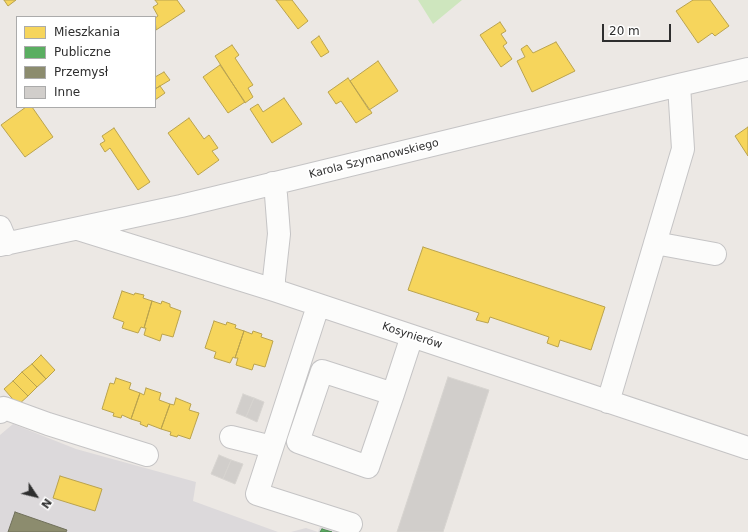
<!DOCTYPE html>
<html>
<head>
<meta charset="utf-8">
<style>
  body { margin:0 }
  #map { position:relative; width:748px; height:532px; overflow:hidden; background:#ece8e4; font-family:"DejaVu Sans",sans-serif }
  canvas { display:block }
  .legend { position:absolute; left:16px; top:16px; width:140px; height:92px; box-sizing:border-box; background:#fff; border:1px solid #ababab; margin:0; padding:5px 7px; list-style:none; font-size:12px; color:#2e2e2e }
  .legend li { display:flex; align-items:center; gap:8px; height:20px }
  .legend b { width:20px; border:1px solid #ababab }
  .north { position:absolute; left:16px; top:476px; width:40px; height:40px; -webkit-text-stroke:3px #fff; paint-order:stroke; rotate:125deg; font-size:11px; font-weight:700; line-height:16px; text-align:center; color:#2e2e2e }
  .north::after { content:''; display:block; margin:auto; width:14px; height:18px; background:#2e2e2e; clip-path:polygon(50% 0,100% 100%,50% 72%,0 100%) }
  .scale { position:absolute; left:602px; top:24px; width:69px; height:18px; box-sizing:border-box; border:2px solid #2e2e2e; border-top:0; padding-left:5px; font-size:12px; line-height:14px; white-space:nowrap; color:#2e2e2e; -webkit-text-stroke:3px #fff; paint-order:stroke }
</style>
</head>
<body>
<div id="map">
<canvas width="748" height="532"></canvas>
<ul class="legend">
<li><b style="height:11px;background:#f6d55c"></b>Mieszkania</li>
<li><b style="height:11px;background:#5aae61"></b>Publiczne</li>
<li><b style="height:11px;background:#8c8c6e"></b>Przemysł</li>
<li><b style="height:11px;background:#d1cecb"></b>Inne</li>
</ul>
<div class="north">N</div>
<div class="scale">20 m</div>
</div>
<script>
const c = document.querySelector('canvas').getContext('2d');
c.lineJoin = 'round';
function fill(path, color) { c.fillStyle = color; c.fill(path, 'evenodd'); }
const shape = rows => new Path2D(rows.map(r => 'M' + r).join(''));
function trace(path, color, width, dash) { c.strokeStyle = color; c.lineWidth = width; c.lineCap = dash ? 'butt' : 'round'; c.setLineDash(dash || []); c.stroke(path); }
function drawText(font, color, halo, rows, align = 'center') {
  c.font = font + ' "DejaVu Sans",sans-serif'; c.lineWidth = 4; c.setLineDash([]); c.textBaseline = 'middle'; c.strokeStyle = halo; c.fillStyle = color; for (const [text, x, y, turn = 0] of rows) {
    c.save(); c.translate(x, y); c.rotate((+turn || 0) * Math.PI / 180); c.textAlign = isNaN(turn) ? turn : align; if (halo) c.strokeText(text, 0, 0); c.fillText(text, 0, 0); c.restore();
  }
}
const industrial = shape([
  [13,424,76,449,196,482,193,501,278,532,0,532,0,435],
  [320,527,338,532,291,532,306,528,318,532]
]);
const green = shape([
  [418,0,462,0,433,24]
]);
const homes = shape([
  [4,0,16,0,8,6,4,0],
  [155,0,177,0,185,11,156,30,155,18,158,16,153,7,158,4,155,0],
  [276,0,292,0,308,21,298,29,276,0],
  [693,0,710,0,729,26,715,36,712,33,698,43,676,11,693,0],
  [500,22,506,31,501,34,507,43,503,46,512,59,501,67,480,35,500,22],
  [319,36,329,52,321,57,311,42,319,36],
  [556,42,575,71,532,92,517,61,525,57,521,49,527,45,533,53,556,42],
  [232,45,239,55,235,58,253,85,248,88,253,97,245,103,215,56,232,45],
  [378,61,398,91,369,110,350,81,378,61],
  [220,65,245,102,228,113,203,77,220,65],
  [164,72,170,80,155,89,155,77,164,72],
  [348,78,372,113,356,123,341,101,336,104,328,92,348,78],
  [160,86,165,93,155,100,155,89,160,86],
  [284,98,302,124,272,143,250,109,258,104,263,112,284,98],
  [26,107,32,107,53,137,25,157,1,125,26,107],
  [189,118,204,139,209,135,218,148,212,151,219,160,198,175,168,133,189,118],
  [748,127,748,156,735,136,748,127],
  [114,128,150,182,138,190,110,148,105,152,100,144,105,141,102,136,114,128],
  [423,247,605,307,591,350,560,340,558,347,547,343,549,337,490,317,488,323,476,320,479,313,408,290,423,247],
  [122,291,134,295,135,293,144,295,143,298,152,301,144,328,141,327,138,333,122,328,124,322,113,318,122,291],
  [152,301,161,304,162,301,170,304,170,307,181,311,173,337,162,334,160,341,144,335,146,328,144,328,152,301],
  [214,321,226,325,227,322,236,325,235,328,244,331,235,358,233,357,230,363,214,358,216,352,205,348,214,321],
  [244,331,252,334,253,331,262,334,261,337,273,341,265,367,254,364,252,370,236,365,238,358,235,358,244,331],
  [41,355,55,370,46,379,32,364,41,355],
  [32,364,46,379,37,387,22,372,32,364],
  [22,372,37,387,28,396,13,381,22,372],
  [116,378,131,383,129,389,140,393,131,419,122,415,121,418,113,416,114,413,102,409,110,383,114,384,116,378],
  [13,381,28,396,18,405,4,389,13,381],
  [146,388,161,393,159,400,170,404,161,429,148,424,147,427,140,424,141,422,131,419,140,393,144,395,146,388],
  [176,398,191,404,189,410,199,413,190,439,178,435,177,437,170,435,171,432,161,429,170,404,174,405,176,398],
  [60,476,102,489,95,511,53,498,60,476]
]);
const public = shape([
  [322,529,332,532,320,532,322,529]
]);
const industry = shape([
  [15,512,67,530,66,532,8,532,15,512]
]);
const building = shape([
  [448,377,489,390,443,532,397,532,448,377],
  [243,394,254,398,246,417,236,413,243,394],
  [254,398,264,402,257,422,246,417,254,398],
  [219,455,231,460,223,479,211,474,219,455],
  [231,460,243,464,235,484,223,479,231,460]
]);
const minor = shape([
  [273,183,276,195,279,234,274,279,274,290],
  [0,227,7,244],
  [78,229,274,290,748,448],
  [655,243,715,254],
  [0,245,181,206,679,85,748,69],
  [318,306,257,494,351,524],
  [393,394,322,371,298,442,368,467,393,394,412,336],
  [608,402,683,149,679,85],
  [0,412,4,408,48,424,147,455],
  [231,437,272,447]
]);
const streetNames = [
  ["Karola Szymanowskiego",374,159,-14],
  ["Kosynierów",412,336,18]
];
fill(industrial, '#dcd9db');
fill(green, '#cee6be');
fill(homes, '#f6d55c');
trace(homes, '#baa34e', 1);
fill(public, '#5aae61');
trace(public, '#4d8852', 1);
fill(industry, '#8c8c6e');
trace(industry, '#70705b', 1);
fill(building, '#d1cecb');
trace(building, '#d7d4d0', 1);
trace(minor, '#c5c4c5', 24);
trace(minor, '#fcfcfb', 22);
drawText('11px', '#2e2e2e', '#fff', streetNames);
</script>
</body>
</html>
